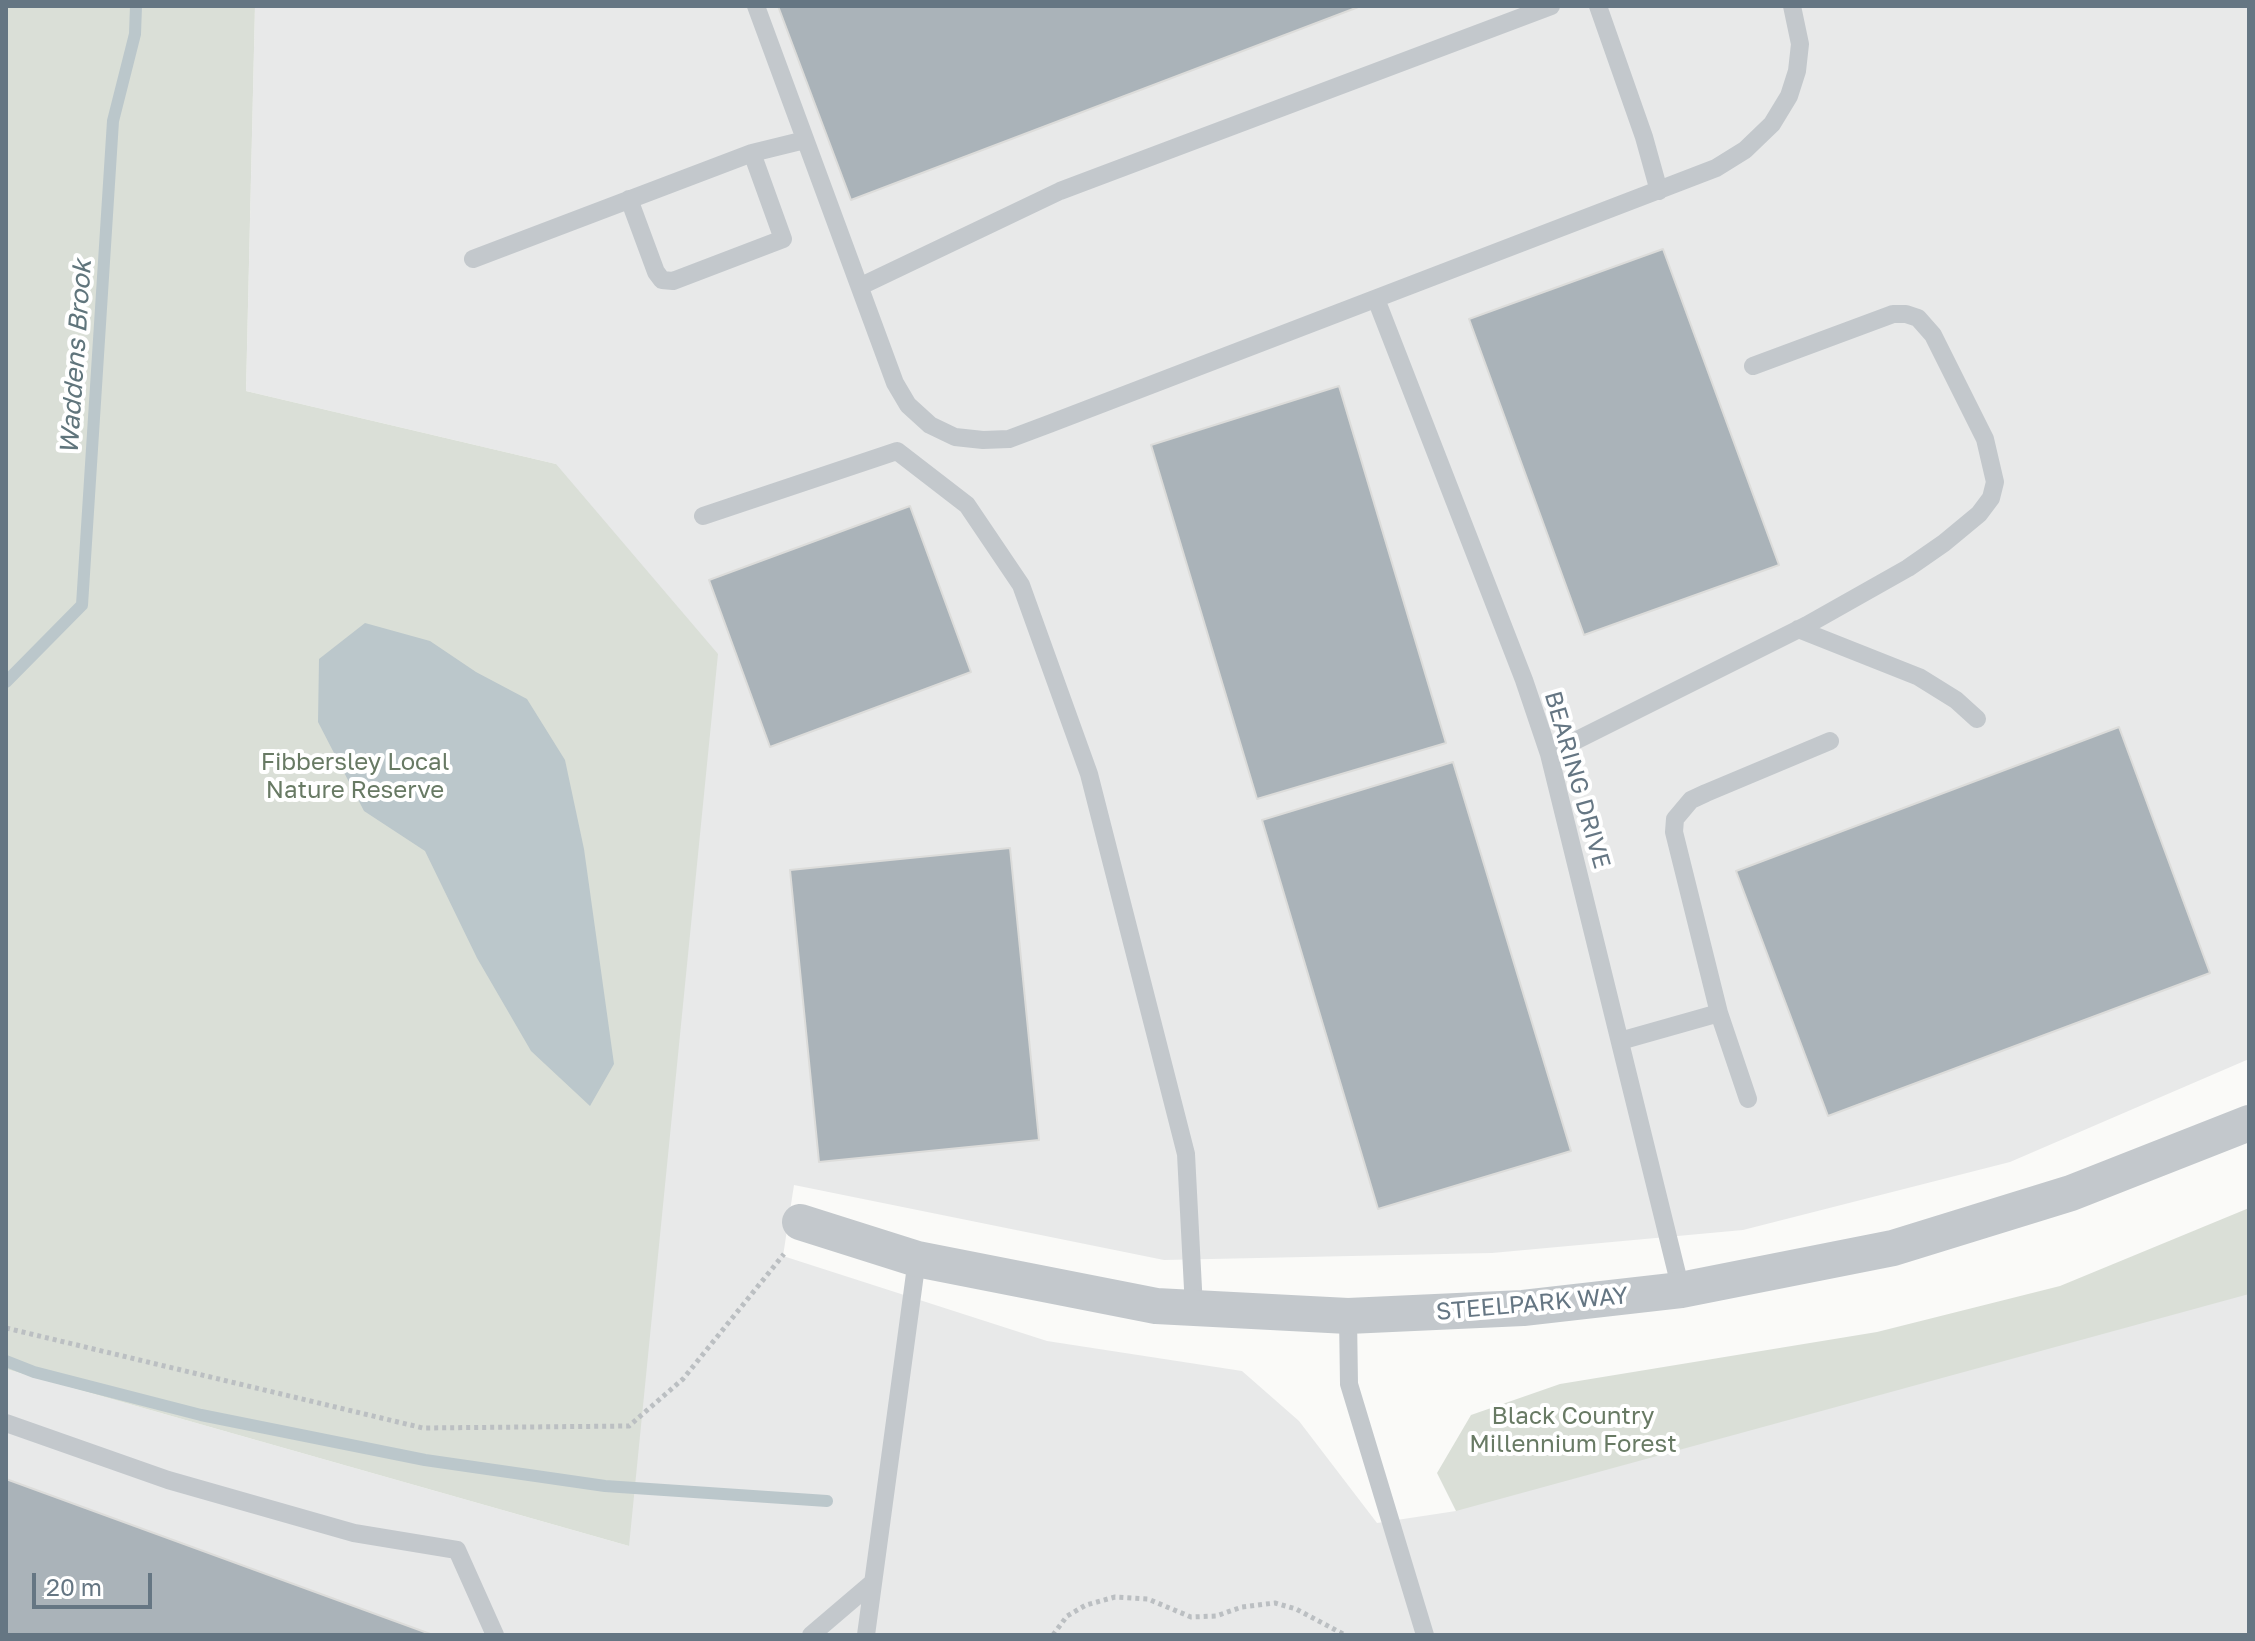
<!DOCTYPE html>
<html>
<head>
<meta charset="utf-8">
<style>
  body { margin:0 }
  #map { position:relative; width:2255px; height:1641px; overflow:hidden; background:#fafaf8; font-family:"Golos Text",sans-serif }
  canvas { display:block }
  .frame { position:absolute; inset:0; border:8px solid #657683; pointer-events:none }
  .scale { position:absolute; left:32px; top:1573px; width:120px; height:36px; box-sizing:border-box; border:4px solid #657683; border-top:0; padding-left:10px; font-size:24px; line-height:28px; white-space:nowrap; color:#657683; -webkit-text-stroke:6px #fff; paint-order:stroke }
</style>
</head>
<body>
<div id="map">
<canvas width="2255" height="1641"></canvas>
<div class="frame"></div>
<div class="scale">20 m</div>
</div>
<script>
const c = document.querySelector('canvas').getContext('2d');
c.lineJoin = 'round';
function fill(path, color) { c.fillStyle = color; c.fill(path, 'evenodd'); }
const shape = rows => new Path2D(rows.map(r => 'M' + r).join(''));
function trace(path, color, width, dash) { c.strokeStyle = color; c.lineWidth = width; c.lineCap = dash ? 'butt' : 'round'; c.setLineDash(dash || []); c.stroke(path); }
function drawText(font, color, halo, rows, align = 'center') {
  c.font = font + ' "Golos Text",sans-serif'; c.lineWidth = 8; c.setLineDash([]); c.textBaseline = 'middle'; c.strokeStyle = halo; c.fillStyle = color; for (const [text, x, y, turn = 0] of rows) {
    c.save(); c.translate(x, y); c.rotate((+turn || 0) * Math.PI / 180); c.textAlign = isNaN(turn) ? turn : align; if (halo) c.strokeText(text, 0, 0); c.fillText(text, 0, 0); c.restore();
  }
}
const built = shape([
  [255,6,2249,6,2249,1059,2010,1162,1743,1230,1492,1253,1164,1260,794,1185,783,1256,1047,1341,1242,1371,1299,1421,1377,1523,1456,1511,1470,1466,1966,1339,2249,1220,2249,1635,6,1635,6,1369,629,1546,556,464,246,391]
]);
const green = shape([
  [6,6,255,6,246,391,556,464,718,654,629,1546,6,1369],
  [2249,1208,2249,1294,1456,1511,1437,1473,1471,1415,1560,1384,1877,1332,2060,1286]
]);
const water = shape([
  [365,623,430,641,476,672,527,699,565,760,584,849,614,1064,590,1106,531,1051,477,958,425,851,364,811,318,722,319,659]
]);
const stream = shape([
  [6,682,82,605,113,121,135,34,136,6],
  [6,1361,34,1372,201,1415,425,1460,605,1486,827,1501]
]);
const building = shape([
  [778,6,1361,6,851,200,778,6],
  [1663,249,1779,565,1584,635,1469,319,1663,249],
  [1339,386,1446,743,1257,799,1151,445,1339,386],
  [910,506,971,672,770,747,709,580,910,506],
  [2119,727,2210,973,1828,1116,1736,871,2119,727],
  [1453,762,1571,1151,1378,1209,1262,820,1453,762],
  [1010,848,1039,1140,819,1162,790,870,1010,848],
  [6,1479,433,1635,6,1635,6,1479]
]);
const path = shape([
  [6,1328,423,1428,629,1426,683,1379,784,1254],
  [1053,1635,1067,1616,1086,1605,1115,1597,1148,1599,1191,1617,1216,1616,1242,1607,1275,1603,1296,1609,1345,1635]
]);
const lane = shape([
  [756,6,895,383,908,405,930,425,955,437,983,440,1009,439,1049,424,1716,168,1745,150,1772,124,1789,96,1797,71,1800,44,1792,6],
  [1598,6,1644,137,1659,191],
  [629,199,656,272,662,280,673,281,783,239,752,153],
  [473,259,752,153,805,140],
  [861,286,1060,191,1551,6],
  [1376,299,1524,680,1549,754,1681,1290],
  [703,516,897,451,967,505,1021,585,1089,774,1186,1154,1194,1308],
  [1798,629,1919,677,1956,700,1977,719],
  [1549,754,1807,625,1908,568,1944,543,1979,514,1991,498,1995,482,1985,439,1933,335,1918,318,1906,314,1893,314,1753,366],
  [1620,1041,1719,1013],
  [1748,1099,1719,1013,1674,832,1675,819,1691,800,1706,793,1830,741],
  [1348,1316,1349,1384,1425,1635],
  [6,1423,168,1480,354,1533,457,1550,495,1635],
  [811,1635,872,1583],
  [866,1635,917,1259]
]);
const street = shape([
  [800,1222,917,1259,1156,1306,1348,1316,1523,1308,1681,1290,1893,1248,2071,1193,2249,1123]
]);
const parkNames = [
  ["Fibbersley Local",355,762],
  ["Nature Reserve",355,790],
  ["Black Country",1573,1416],
  ["Millennium Forest",1573,1444]
];
const streetNames = [
  ["BEARING DRIVE",1577,780,74],
  ["STEELPARK WAY",1532,1304,-5]
];
const waterNames = [
  ["Waddens Brook",76,357,-86]
];
fill(built, '#e8e9e9');
fill(green, '#dadfd7');
fill(water, '#bbc7cb');
trace(stream, '#bbc7cb', 12);
fill(building, '#aab3b9');
trace(building, '#dcdcda', 2);
trace(path, '#bbbfc2', 5, [4, 4]);
trace(lane, '#c3c8cc', 18);
trace(street, '#c3c8cc', 36);
drawText('24px', '#687a64', '#fff', parkNames);
drawText('24px', '#657683', '#fff', streetNames);
drawText('italic 26px', '#60757c', '#fff', waterNames);
</script>
</body>
</html>
